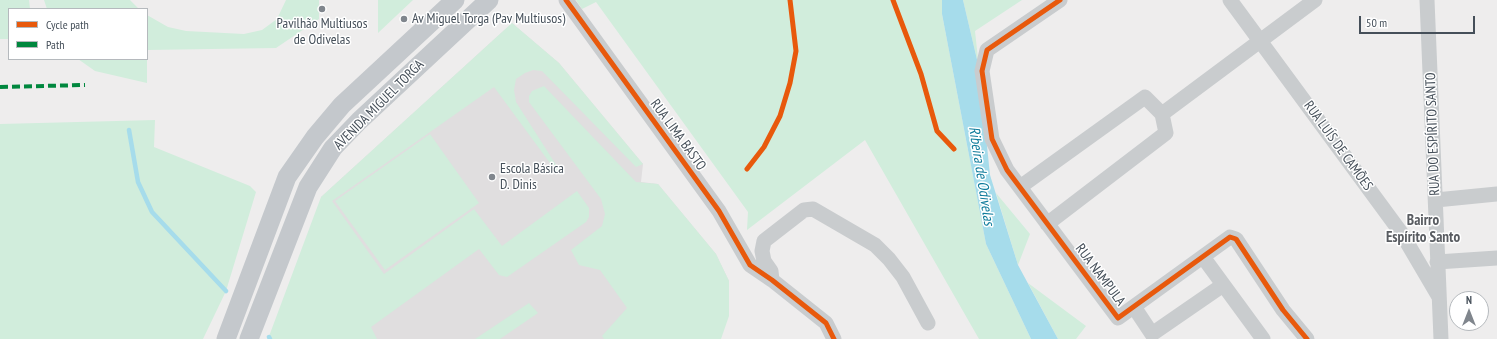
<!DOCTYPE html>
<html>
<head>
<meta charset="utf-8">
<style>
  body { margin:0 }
  #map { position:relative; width:1497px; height:339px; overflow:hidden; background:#eeeded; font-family:"PT Sans Narrow",sans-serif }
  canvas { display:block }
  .legend { position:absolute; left:8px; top:8px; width:140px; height:52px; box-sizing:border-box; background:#fff; border:1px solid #b5b9bd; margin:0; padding:5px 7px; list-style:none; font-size:12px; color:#454f59 }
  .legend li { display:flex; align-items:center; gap:8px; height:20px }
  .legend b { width:20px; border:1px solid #b5b9bd }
  .north { position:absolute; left:1449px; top:291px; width:40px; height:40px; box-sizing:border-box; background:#fff; border:1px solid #b5b9bd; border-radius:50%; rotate:0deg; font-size:11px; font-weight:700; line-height:16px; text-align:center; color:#454f59 }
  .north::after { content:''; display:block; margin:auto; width:14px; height:18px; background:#80868d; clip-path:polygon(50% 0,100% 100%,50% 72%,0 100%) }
  .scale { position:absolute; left:1359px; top:16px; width:116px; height:18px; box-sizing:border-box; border:2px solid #454f59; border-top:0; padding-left:5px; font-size:12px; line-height:14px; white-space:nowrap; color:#454f59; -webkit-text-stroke:3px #fff; paint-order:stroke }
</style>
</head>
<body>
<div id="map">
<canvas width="1497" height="339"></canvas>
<ul class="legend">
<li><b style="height:5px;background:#e8590c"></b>Cycle path</li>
<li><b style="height:5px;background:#00873e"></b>Path</li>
</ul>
<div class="north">N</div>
<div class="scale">50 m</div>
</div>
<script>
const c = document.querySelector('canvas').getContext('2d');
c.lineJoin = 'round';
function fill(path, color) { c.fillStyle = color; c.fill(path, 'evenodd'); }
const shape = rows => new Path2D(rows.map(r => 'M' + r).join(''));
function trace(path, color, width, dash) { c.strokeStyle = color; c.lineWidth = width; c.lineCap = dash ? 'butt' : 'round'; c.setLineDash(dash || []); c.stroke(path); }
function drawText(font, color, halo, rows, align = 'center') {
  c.font = font + ' "PT Sans Narrow",sans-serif'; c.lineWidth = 3; c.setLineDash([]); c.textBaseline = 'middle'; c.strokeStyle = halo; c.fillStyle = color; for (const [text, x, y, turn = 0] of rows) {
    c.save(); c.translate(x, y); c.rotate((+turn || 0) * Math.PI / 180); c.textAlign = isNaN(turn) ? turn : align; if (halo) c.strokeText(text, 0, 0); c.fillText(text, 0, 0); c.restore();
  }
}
const education = shape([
  [512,23,559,63,643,164,641,182,658,184,716,254,729,281,714,339,348,339,321,197]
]);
const green = shape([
  [0,0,29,0,30,9,9,9,9,39,0,39],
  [44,0,130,0,139,9,47,9],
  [286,0,319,0,319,19,276,48,147,50,147,56,147,15,168,27,186,31,244,34,262,30,277,19],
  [378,0,413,0,378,33],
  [576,0,942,0,942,14,986,244,1031,339,979,339,865,140,747,230,748,212,596,2,582,9],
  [963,0,1022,0,975,31,979,68],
  [512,23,559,63,643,164,636,167,542,71,533,70,525,73,516,79,514,90,516,102,560,171,558,174,494,87,332,201,384,274,474,209,502,246,577,191,589,208,589,217,586,222,507,277,499,275,479,249,371,327,377,339,268,339,321,197],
  [78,59,147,59,147,83,95,71],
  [544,86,636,182,658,184,716,254,729,281,729,316,721,339,604,339,602,336,627,308,600,270,579,265,571,250,602,226,605,214,601,199,529,102,529,96,532,91],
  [155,120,154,147,250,186,256,192,226,291,203,339,0,339,0,124],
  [430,134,479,203,385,270,335,201],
  [996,193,1030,234,1018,265],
  [1028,283,1086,326,1076,339,1058,339],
  [529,303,538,313,500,339,475,339]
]);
const water = shape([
  [942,0,963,0,979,68,990,175,1018,265,1058,339,1031,339,986,244,942,14]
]);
const stream = shape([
  [129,130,138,182,152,212,226,291],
  [269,337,270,339]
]);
const minor = shape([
  [566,0,719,211,750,265,772,280,826,323,834,339],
  [1060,0,987,50,982,71,992,139,1007,170,1118,318,1230,237,1236,239,1283,310,1307,339],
  [1230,0,1402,234,1439,297],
  [1427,0,1441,339],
  [1162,114,1315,0],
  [1020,187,1145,97,1162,114,1166,133,1047,224],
  [1436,200,1497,194],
  [1203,257,1263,339],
  [1437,262,1497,258],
  [772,280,771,271,764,261,762,251,764,241,804,210,813,209,875,245,889,259,903,277,928,323],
  [1134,307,1152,334,1223,285]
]);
const major = shape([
  [226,339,287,177,315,137,342,105,455,0],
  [249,339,308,187,333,148,359,121,489,0]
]);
const quiet = shape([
  [0,87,85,85]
]);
const cycleway = shape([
  [566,0,719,211,750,265,772,280,826,323,834,339],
  [893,0,921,74,937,131,954,149],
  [1060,0,987,50,982,71,992,139,1007,170,1118,318,1230,237,1236,239,1283,310,1307,339],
  [747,169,764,147,780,116,790,83,796,51,790,0]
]);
const markers = [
  [322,9,4,"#80868d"],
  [404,19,4,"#80868d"],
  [492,177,4,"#80868d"]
];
const poiNames = [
  ["Av Miguel Torga (Pav Multiusos)",412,19],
  ["Pavilhão Multiusos",322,24,"center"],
  ["de Odivelas",322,40,"center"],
  ["Escola Básica",500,169],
  ["D. Dinis",500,185]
];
const streetNames = [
  ["AVENIDA MIGUEL TORGA",379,105,-45],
  ["RUA DO ESPÍRITO SANTO",1433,134,-92],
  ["RUA LIMA BASTO",678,135,54],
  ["RUA LUÍS DE CAMÕES",1338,146,54],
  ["RUA NAMPULA",1100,275,53]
];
const waterNames = [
  ["Ribeira de Odivelas",981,176,81]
];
const neighbourhoodNames = [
  ["Bairro",1423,221],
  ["Espírito Santo",1423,238]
];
fill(education, '#e0dedf');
fill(green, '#d1eddc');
fill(water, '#a6dceb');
trace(stream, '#a6dceb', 4.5);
trace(minor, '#c9ccce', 15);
trace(major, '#c4c8cc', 19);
trace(quiet, '#00873e', 4, [8, 4]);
trace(cycleway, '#e8590c', 5);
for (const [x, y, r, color] of markers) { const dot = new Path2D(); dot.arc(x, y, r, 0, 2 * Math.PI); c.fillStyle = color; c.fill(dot); trace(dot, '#fff', 1.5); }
drawText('14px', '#454f59', '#fff', poiNames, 'left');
drawText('14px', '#454f59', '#fff', streetNames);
drawText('italic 15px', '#0e7b9b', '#fff', waterNames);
drawText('bold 15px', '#595c61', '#fff', neighbourhoodNames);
</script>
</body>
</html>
